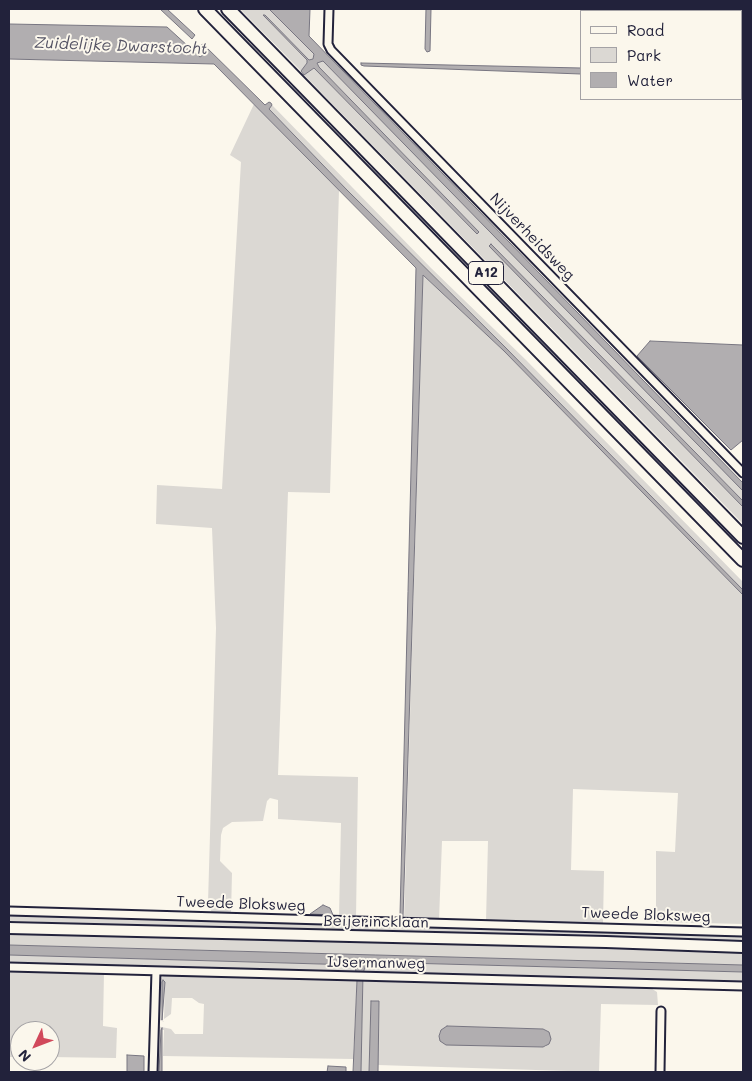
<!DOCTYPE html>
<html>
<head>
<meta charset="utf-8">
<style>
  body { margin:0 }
  #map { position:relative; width:752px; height:1081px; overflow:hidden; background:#fbf7ec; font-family:Mali,sans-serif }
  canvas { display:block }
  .frame { position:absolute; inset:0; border:10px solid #22223b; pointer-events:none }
  .legend { position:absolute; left:580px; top:10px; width:162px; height:90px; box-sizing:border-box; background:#fbf7ec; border:1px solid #a4a2a5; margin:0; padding:6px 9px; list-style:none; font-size:15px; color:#22223b }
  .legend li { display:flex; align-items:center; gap:10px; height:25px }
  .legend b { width:25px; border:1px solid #a4a2a5 }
  .north { position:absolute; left:10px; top:1021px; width:50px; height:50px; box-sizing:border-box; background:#fbf7ec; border:1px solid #a4a2a5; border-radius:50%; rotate:227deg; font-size:14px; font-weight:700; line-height:20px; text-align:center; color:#22223b }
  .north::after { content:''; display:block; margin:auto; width:18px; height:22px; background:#d1495b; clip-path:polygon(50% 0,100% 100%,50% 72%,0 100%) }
</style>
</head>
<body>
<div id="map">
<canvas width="752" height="1081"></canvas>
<div class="frame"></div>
<ul class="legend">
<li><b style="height:6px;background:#fbf7ec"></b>Road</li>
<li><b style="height:14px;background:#dbd8d3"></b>Park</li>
<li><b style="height:14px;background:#b1aeb0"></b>Water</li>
</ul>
<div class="north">N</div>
</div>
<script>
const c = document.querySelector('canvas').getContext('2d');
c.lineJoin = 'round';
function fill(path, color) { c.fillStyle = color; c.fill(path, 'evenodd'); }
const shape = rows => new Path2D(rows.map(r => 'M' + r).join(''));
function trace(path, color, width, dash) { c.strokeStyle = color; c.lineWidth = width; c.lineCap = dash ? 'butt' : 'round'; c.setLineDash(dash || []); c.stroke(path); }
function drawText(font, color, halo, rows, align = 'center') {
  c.font = font + ' Mali,sans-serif'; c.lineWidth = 4; c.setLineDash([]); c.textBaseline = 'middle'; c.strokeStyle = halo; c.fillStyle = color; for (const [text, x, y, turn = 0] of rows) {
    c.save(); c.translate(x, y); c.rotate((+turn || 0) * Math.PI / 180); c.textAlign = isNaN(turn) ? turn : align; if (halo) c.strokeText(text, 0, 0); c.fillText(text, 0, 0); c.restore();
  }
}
const green = shape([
  [240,9,269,9,311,51,314,55,313,59,309,60,264,14,307,60,307,63,301,71],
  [320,61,323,61,360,98,743,490,743,501,490,245,743,507,743,524,304,75,314,68,477,234,479,232,319,67,317,63],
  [254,104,339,190,330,493,288,492,278,775,358,777,356,918,339,917,341,823,278,819,278,800,270,798,267,801,263,821,232,822,223,828,221,835,220,861,232,873,231,914,212,913,208,903,216,628,212,528,156,524,157,485,222,489,241,162,230,155],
  [272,105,431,268,526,360,743,582,743,590,506,348,347,190,268,109],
  [423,275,504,351,743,595,743,924,656,922,656,851,675,852,678,793,573,789,571,870,604,871,603,923,486,921,488,841,442,841,439,920,404,920],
  [9,915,743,935,743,943,9,921],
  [9,933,743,952,743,965,9,945],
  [9,955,353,965,356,966,357,973,9,964],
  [367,962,743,972,743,983,363,973],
  [9,969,104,972,103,1026,117,1028,116,1058,50,1057,50,1031,20,1031,20,1057,9,1057],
  [167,974,357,980,353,1059,163,1056,164,1030,161,1030,159,1072,156,1072,157,1026,171,1029,175,1034,203,1034,204,1004,199,1003,192,998,172,998,171,1014,164,1019,165,982,163,981,161,1018,164,1022,158,1019,159,979],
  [363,980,649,987,657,992,658,1005,601,1004,599,1072,378,1065,379,1001,372,1001,369,1072,361,1072],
  [447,1026,543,1029,549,1032,550,1042,545,1047,439,1036,440,1032]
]);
const water = shape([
  [160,9,167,9,195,35,192,39,160,9],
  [269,9,310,9,309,36,743,483,743,491,323,61,317,63,319,67,479,232,477,234,314,68,304,75,301,71,307,63,307,60,263,15,265,15,309,60,313,59,314,54,269,9],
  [426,9,431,9,430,51,427,52,425,49,426,9],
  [9,24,167,27,200,57,203,55,200,46,203,44,265,105,269,102,271,103,272,105,269,109,347,190,506,348,743,590,743,595,504,351,423,275,403,917,400,915,416,268,214,64,9,59,9,24],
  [361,63,581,68,581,74,364,66,361,65,361,63],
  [491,244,743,501,743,507,489,246,491,244],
  [650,341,743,345,743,440,731,450,637,356,650,341],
  [323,905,330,908,333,915,310,914,323,905],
  [9,945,743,965,743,972,367,962,363,973,361,1072,353,1072,357,980,355,965,9,955,9,945],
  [163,980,165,982,162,1020,162,982,163,980],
  [371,1001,379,1001,378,1072,369,1072,371,1001],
  [447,1026,543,1029,549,1032,551,1039,549,1044,543,1047,446,1045,440,1041,439,1036,441,1030,447,1026],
  [162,1028,162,1072,159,1072,161,1030,162,1028],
  [127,1055,144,1056,144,1072,127,1072,127,1055],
  [328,1066,346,1067,346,1072,327,1072,328,1066]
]);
const minor = shape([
  [329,9,328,44,331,50,743,473],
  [9,911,743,932],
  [9,967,743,986],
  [153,1072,156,971],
  [660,1072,661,1011]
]);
const secondary = shape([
  [9,928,606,942,743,947]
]);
const motorway = shape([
  [205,9,743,560],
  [228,9,743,537]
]);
const shields = [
  [486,273,35]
];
const shieldNames = [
  ["A12",486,273]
];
const streetNames = [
  ["Nijverheidsweg",532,237,46],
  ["Tweede Bloksweg",241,904,2],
  ["Tweede Bloksweg",646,915,2],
  ["Beijerincklaan",376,922,1],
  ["IJsermanweg",376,963,1]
];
const waterNames = [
  ["Zuidelijke Dwarstocht",121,46,2]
];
fill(green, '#dbd8d3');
fill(water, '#b1aeb0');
trace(water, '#787681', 1);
trace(minor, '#22223b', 11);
trace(secondary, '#22223b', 14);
trace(motorway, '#22223b', 16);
trace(minor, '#fbf7ec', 7);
trace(secondary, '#fbf7ec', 10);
trace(motorway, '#fbf7ec', 12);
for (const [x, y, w] of shields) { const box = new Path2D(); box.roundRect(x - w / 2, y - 11.5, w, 23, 4); c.fillStyle = '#fbf7ec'; c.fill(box); trace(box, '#22223b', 1); }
drawText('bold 14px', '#22223b', null, shieldNames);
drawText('15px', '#22223b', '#fbf7ec', streetNames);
drawText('italic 16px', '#545364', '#fbf7ec', waterNames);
</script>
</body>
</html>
